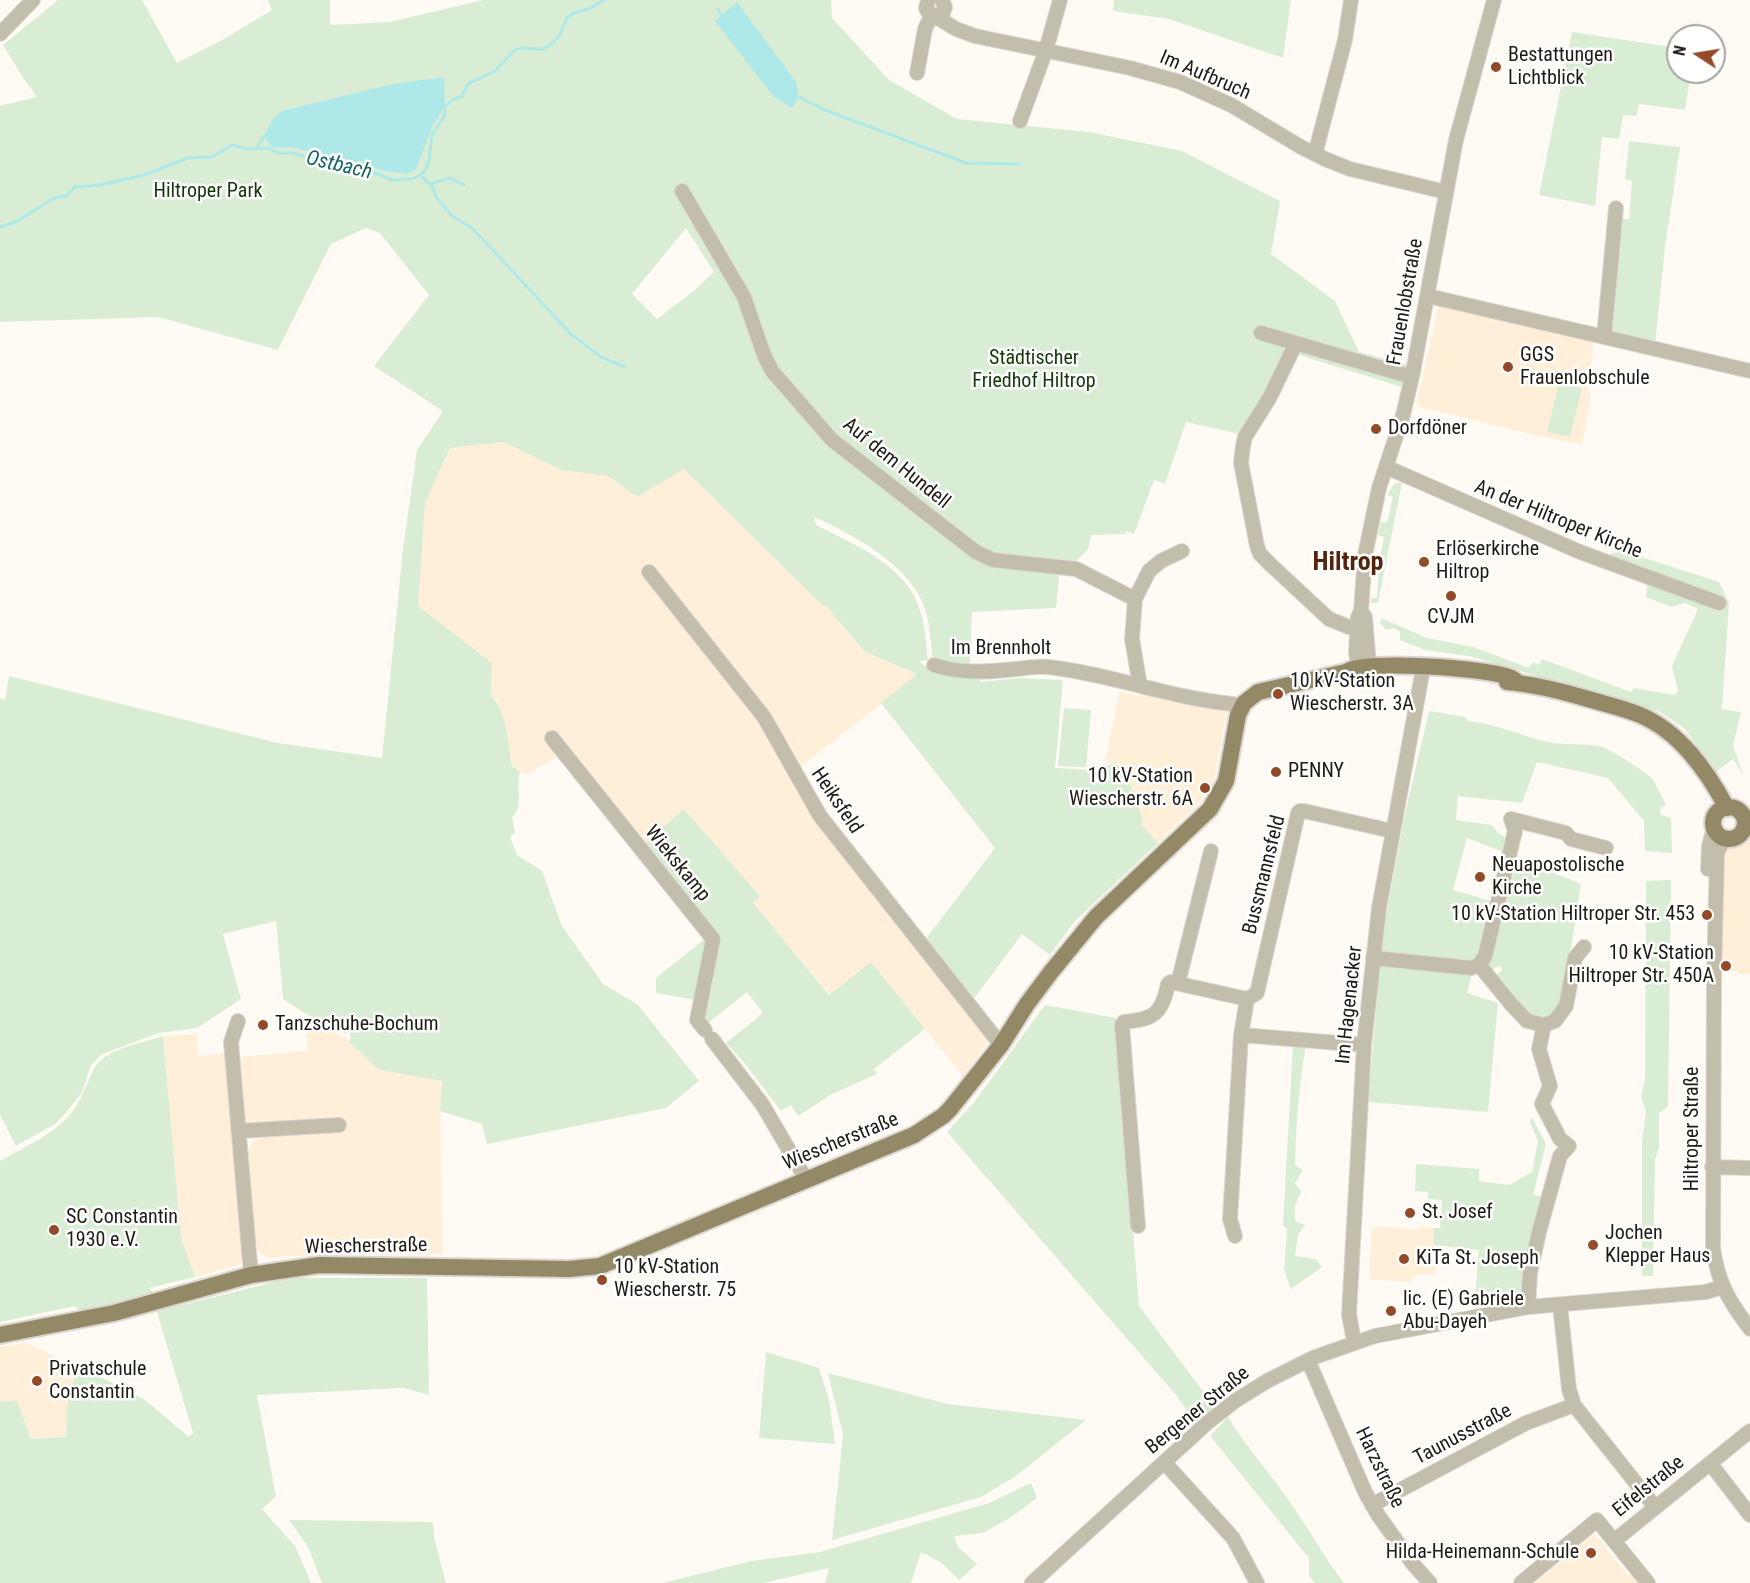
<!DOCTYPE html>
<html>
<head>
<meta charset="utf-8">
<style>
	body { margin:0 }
	#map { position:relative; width:1750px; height:1583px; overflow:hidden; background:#fffbf4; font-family:"Roboto Condensed",sans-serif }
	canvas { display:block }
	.north { position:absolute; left:1666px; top:24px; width:60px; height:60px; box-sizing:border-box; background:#fff; border:2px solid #a5a3a1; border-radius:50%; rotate:282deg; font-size:16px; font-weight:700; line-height:24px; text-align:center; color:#1e1a14 }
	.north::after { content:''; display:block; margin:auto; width:21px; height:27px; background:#924a28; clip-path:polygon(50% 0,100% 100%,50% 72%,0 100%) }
</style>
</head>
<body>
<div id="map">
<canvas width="1750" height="1583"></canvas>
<div class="north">N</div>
</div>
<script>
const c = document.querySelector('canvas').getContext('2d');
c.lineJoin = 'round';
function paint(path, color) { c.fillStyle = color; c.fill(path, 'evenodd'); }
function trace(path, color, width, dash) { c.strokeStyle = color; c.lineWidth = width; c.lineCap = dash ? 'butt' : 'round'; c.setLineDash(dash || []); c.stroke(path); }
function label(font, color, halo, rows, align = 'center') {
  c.font = font + ' "Roboto Condensed",sans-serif'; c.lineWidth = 5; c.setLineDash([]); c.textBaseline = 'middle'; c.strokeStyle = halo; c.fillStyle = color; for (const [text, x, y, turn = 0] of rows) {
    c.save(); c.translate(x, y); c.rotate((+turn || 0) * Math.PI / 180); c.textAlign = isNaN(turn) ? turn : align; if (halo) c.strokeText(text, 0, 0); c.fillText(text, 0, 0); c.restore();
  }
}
const built = new Path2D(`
	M1439,304L1593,341L1588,393L1591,394L1582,445L1514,430L1416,406Z
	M503,442L562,470L608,476L637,497L684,468L822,605L826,606L865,652L918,675L799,768L818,800L927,939L914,945L986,1036L987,1043L963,1076L871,962L830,995L752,903L760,896L684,809L643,845L552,732L543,736L559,756L525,775L511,765L507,732L497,701L491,696L492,663L418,606L425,503L450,448Z
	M1120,691L1139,697L1141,691L1227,710L1213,783L1195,807L1158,843L1140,823L1124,766L1105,762Z
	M1741,837L1750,841V974H1738V971H1718L1719,861L1728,844Z
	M306,1020L345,1038L379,1070L442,1081L440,1111L442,1254L289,1256L268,1258L259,1253L257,1248L248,1151L251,1144L259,1138L257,1125H249L246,1121L240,1057L308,1051Z
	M197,1034L198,1056L226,1053L243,1256L241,1262L235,1266L195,1277L181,1237L163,1036Z
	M1378,1226L1417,1230L1422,1227L1433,1228L1434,1244L1438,1245L1435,1275L1418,1274L1409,1282L1369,1279L1372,1228L1378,1229Z
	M27,1343L79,1368L68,1395L66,1437L31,1439L17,1400L0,1402V1346Z
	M1595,1534L1628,1575L1632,1572L1641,1583H1533Z`);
const green = new Path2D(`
	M58,0H142L177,63L224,39L272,10L268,0H330V25L390,22L483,0H831L832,18L889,80L957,119L1089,132L1182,151L1280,201L1271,254L1335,301L1359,352L1409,365L1405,388L1289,352L1277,376L1240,434L1186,422L1165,484L1154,480L1134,534L1126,531V534L1091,535L1088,549L1077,560L1076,565L1057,563L1059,578L1056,608L972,612L970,663L973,669L934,664C930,646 931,626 925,609C912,566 852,534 814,517L816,525C854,545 906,564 920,610C925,626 926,644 928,660L919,661C939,678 954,676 979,675L981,682L1019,678L1063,680L1055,768L1095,770L1111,764L1124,766L1143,821L1141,824L1158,843L1075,921L1050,955L1022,934L973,1000L925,940L995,848L881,703L917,674L865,652L826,606L822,605L684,469L637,497L608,476L562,470L503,442L450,448L425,503L418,606L492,663L491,696C505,707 510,748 511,765L520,772C515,787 525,806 512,817L515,833L510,837L517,855L542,871L562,926L603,984L637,1004L699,1081L666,1108L487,1144L482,1124L440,1111L442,1081L379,1070L349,1042L351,1036L349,1032L346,1034L327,1027L283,999L276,921L223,934L241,999L197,1028L159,1033L102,1054L91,1065L82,1092L66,1113L55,1124L16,1146L0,1115V698L5,700L9,676L278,743L382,758L403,549L417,450L443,411L374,366L429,295L380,233L366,228L331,244L278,350L158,317L0,322V106L37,97L22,76L3,45ZM686,228L714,272L690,294L657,319L632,294Z
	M1114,0H1291L1283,58L1169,19L1113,11Z
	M1572,32L1678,48V72H1691L1685,110L1639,104L1636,116L1623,115L1619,139L1602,137L1595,206L1539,195Z
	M1629,141L1680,147L1665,247L1655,345L1610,332L1622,219H1629L1632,181L1625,179Z
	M1559,382L1582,388L1570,437L1547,432Z
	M1395,483H1402L1378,603H1371V598H1377L1379,563L1384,537L1378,535L1381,522L1387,523L1393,497L1387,495Z
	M1623,551L1719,582L1729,603L1722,709L1741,712L1733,746L1744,776L1733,759L1716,772L1684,728L1660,712L1469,656L1425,650L1400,640V632L1394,628L1386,630L1380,623L1381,618L1427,638L1473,647L1529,668L1533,662L1539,665L1542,659L1631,692L1634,688L1675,695L1678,690L1672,666L1698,609L1685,603L1671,607L1646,597L1647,584L1607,565L1610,554Z
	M1064,708L1091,710L1086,767L1058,766Z
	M1429,711L1466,717L1467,721C1492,723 1518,734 1543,741C1564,746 1579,743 1599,746C1609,748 1647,772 1653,780C1658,788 1662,797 1666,805L1660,808L1661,815L1671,818L1672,853L1645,851L1644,821L1608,778L1537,762L1522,803L1458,796L1456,820L1492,825L1498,833L1505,837L1503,852L1467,838L1453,890L1491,901L1467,993L1498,1003L1488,1112L1368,1102L1382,938L1404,818Z
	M684,809L760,896L753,903L829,995L871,962L925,1029L874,1069L877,1074L832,1094L798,1116L791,1105L781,1111L743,1061L726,1043L763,1013L747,992L707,1024L705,1015L706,1002L656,993V978L712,933L643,845Z
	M1521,862H1527L1581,884L1563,999C1543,1047 1512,995 1495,975L1502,971L1500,965L1492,970L1489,965L1516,865Z
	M1671,880L1668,1107L1659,1113V1147L1655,1160L1653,1276H1642V1143L1646,1111L1641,1097L1645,1079L1646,881Z
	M1045,1005L1116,1018L1139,1306L1214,1406L1207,1414L1198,1413L1192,1417L1176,1395L947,1132L976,1100Z
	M163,1036L181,1237L195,1277L149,1288L155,1294L83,1313L75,1306L0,1322V1161C26,1146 58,1133 75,1108C84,1095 90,1072 99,1062C112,1048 145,1042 163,1036Z
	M1293,1045H1306C1299,1085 1296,1124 1295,1165L1303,1170L1295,1183L1301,1192L1295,1206V1221L1305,1225L1298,1235L1295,1256L1316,1259L1322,1267L1291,1289L1284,1270L1287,1229L1283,1225Z
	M1532,1117L1546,1144L1533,1195L1543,1197L1523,1299L1474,1308L1479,1250L1434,1245L1433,1228H1440L1442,1200L1428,1199V1192L1415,1191L1416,1164L1479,1169V1181L1509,1185L1532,1172L1538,1141L1530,1122Z
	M290,1278H427L429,1395L403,1388L257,1395L276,1496L262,1509L295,1546L311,1583H0V1402L17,1400L31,1439L66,1437L68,1395L79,1368L85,1369L145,1400L189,1437L193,1433L156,1309L169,1306H178Z
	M766,1352L819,1368L829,1400L835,1444L759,1438Z
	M828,1373L948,1404L1086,1420L1016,1476L981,1497L832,1540L843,1435Z
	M1228,1417C1249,1451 1276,1480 1298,1514C1314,1537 1327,1561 1344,1583H1315L1309,1575V1558L1210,1436Z
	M1031,1483L1037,1498L1013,1516L983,1533L954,1536L958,1547L977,1564L959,1580L942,1563L921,1552L911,1583H825L829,1568L763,1583H663L751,1561L820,1552L989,1503Z
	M289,1520L433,1522L434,1537L446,1583H322L308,1547Z`);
const water = new Path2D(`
	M737,2L796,82L799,97L792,108L774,97L715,21Z
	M444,77L445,106L432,127L416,169L408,174L385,171L346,159L295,148L272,147L264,136L273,119L282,111L393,84Z`);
const stream = new Path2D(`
	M718,9L721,15
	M799,97L825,110L966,163L1020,164
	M256,149L264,136
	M421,175L433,188L436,197L451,215L473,229L571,334L601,357L625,367
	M430,184L450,178L464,185
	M0,227L16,222L54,198L66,196L75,187L100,185L144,175L188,158L212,157L232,145L247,149L269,148L278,153H293L321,161L356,166L393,180L412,179L421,175L426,169L429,160L432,135L444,117L445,107L452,100L462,96L468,84L495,71L514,51L520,48L542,49L549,46L559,36L567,18L573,13L588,9L605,0`);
const minor = new Path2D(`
	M928,0L926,8L928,12L956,29L975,36L1130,68L1180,82L1231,105L1301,147L1325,159L1350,169L1446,192
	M941,19L945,7L942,0
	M0,34L33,0
	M917,73L925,29L932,14
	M1020,121L1046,50L1060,0
	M1315,154L1345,40L1351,0
	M682,191L744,297L764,355L772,371L832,440L976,552L993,560L1076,569L1135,599
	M1428,296L1750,371
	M1261,333L1412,377
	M1604,337L1616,208
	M1296,343L1270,397L1245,437L1243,446L1241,463L1257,546L1260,554L1271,565L1329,619L1349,627L1364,626
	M1386,467L1580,552L1719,603
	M649,572L764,717L820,816L1001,1045
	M1361,611L1365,617L1369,666L1364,674L1358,667L1356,651L1358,617L1361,611L1365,555L1379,488L1403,415L1412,377L1456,140L1494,0
	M934,665C960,674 989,672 1016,669C1026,668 1038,666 1048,667C1111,674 1170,698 1233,704L1240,708
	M1140,686L1132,639L1135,599L1149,571L1161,561L1182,551
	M552,738L713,939L697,1020L705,1030
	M1511,819L1566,833L1571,839L1606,848
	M1725,839L1719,848L1717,855L1714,980L1713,1248C1718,1283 1729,1301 1750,1329
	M1708,869L1709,846L1714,828
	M1373,958L1471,968L1479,965L1485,956L1515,831L1511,819
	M1479,965L1511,1004L1527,1021L1544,1025L1555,1021L1566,1006L1575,958L1584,947
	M1178,983L1211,851
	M238,1021L231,1042L251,1275
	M1241,1035L1364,1045
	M712,1039L762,1104L806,1179
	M239,1131L339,1125
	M1712,1167L1750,1168
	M1138,1226L1122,1025L1124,1022C1154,1019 1162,1014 1168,984L1171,982L1247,999
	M1235,1236L1230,1219L1241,1035L1247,999L1257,993L1298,813L1300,811H1304L1392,831
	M1560,1305L1569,1389L1574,1405L1655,1507
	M1528,1307L1530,1273L1539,1232L1560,1156L1569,1146L1560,1139L1542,1104L1550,1086L1539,1049L1544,1025
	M1354,1342L1349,1314L1364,1045L1379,908L1422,674
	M1308,1360L1365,1492L1378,1515L1413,1564L1430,1583
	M1164,1462L1233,1538L1257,1583
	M1710,1463L1750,1515
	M1372,1505L1526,1423L1574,1405
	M1614,1541L1750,1431
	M1032,1583L1207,1423L1235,1401L1267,1381L1315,1357L1375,1336L1528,1307L1706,1292L1722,1287
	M1521,1583L1597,1520L1648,1583`);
const major = new Path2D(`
	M1507,682C1534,684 1561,691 1588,699C1605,704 1624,708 1640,715C1680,732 1707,771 1727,808
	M1713 823a16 16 0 1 1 32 0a16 16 0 1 1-32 0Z
	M0,1335L114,1313L251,1275L319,1265L569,1269L600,1266L914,1135L943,1116L950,1109L1001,1045L1027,1004L1051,972L1096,917L1210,809L1226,781L1238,715L1244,703L1258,692L1346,672C1363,659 1486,668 1509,677C1511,677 1516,681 1517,682`);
const markers = [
	[1496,67,6,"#924a28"],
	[1508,367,6,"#924a28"],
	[1376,429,6,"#924a28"],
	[1424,562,6,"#924a28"],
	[1451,596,6,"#924a28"],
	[1278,694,6,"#924a28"],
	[1276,772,6,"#924a28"],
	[1205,788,6,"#924a28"],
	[1480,877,6,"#924a28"],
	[1707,915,6,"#924a28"],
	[1726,966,6,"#924a28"],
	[263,1025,6,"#924a28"],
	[1410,1213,6,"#924a28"],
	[54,1230,6,"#924a28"],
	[1593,1245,6,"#924a28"],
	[1404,1259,6,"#924a28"],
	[602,1280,6,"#924a28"],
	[1391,1311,6,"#924a28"],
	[37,1381,6,"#924a28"],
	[1591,1553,6,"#924a28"]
];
const poiNames = [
	["Bestattungen",1508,56],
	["Lichtblick",1508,79],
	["GGS",1520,356],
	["Frauenlobschule",1520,379],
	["Dorfdöner",1388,429],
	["Erlöserkirche",1436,550],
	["Hiltrop",1436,573],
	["CVJM",1451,618,"center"],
	["10 kV-Station",1290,682],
	["Wiescherstr. 3A",1290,705],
	["PENNY",1288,772],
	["10 kV-Station",1193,777,"right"],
	["Wiescherstr. 6A",1193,800,"right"],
	["Neuapostolische",1492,866],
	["Kirche",1492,889],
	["10 kV-Station Hiltroper Str. 453",1695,915,"right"],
	["10 kV-Station",1714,954,"right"],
	["Hiltroper Str. 450A",1714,977,"right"],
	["Tanzschuhe-Bochum",275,1025],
	["St. Josef",1422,1213],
	["SC Constantin",66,1218],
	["1930 e.V.",66,1241],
	["Jochen",1605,1234],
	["Klepper Haus",1605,1257],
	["KiTa St. Joseph",1416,1259],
	["10 kV-Station",614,1268],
	["Wiescherstr. 75",614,1291],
	["lic. (E) Gabriele",1403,1300],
	["Abu-Dayeh",1403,1323],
	["Privatschule",49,1370],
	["Constantin",49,1393],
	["Hilda-Heinemann-Schule",1579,1553,"right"]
];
const streetNames = [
	["Im Aufbruch",1205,76,23],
	["Frauenlobstraße",1406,302,-80],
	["Auf dem Hundell",896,464,39],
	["An der Hiltroper Kirche",1558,520,22],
	["Im Brennholt",1001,649],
	["Heiksfeld",836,801,56],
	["Wiekskamp",677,864,51],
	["Bussmannsfeld",1265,875,-76],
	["Im Hagenacker",1350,1005,-84],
	["Hiltroper Straße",1693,1129,-90],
	["Wiescherstraße",841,1142,-22],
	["Wiescherstraße",366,1247,-1],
	["Bergener Straße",1198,1411,-39],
	["Taunusstraße",1463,1435,-28],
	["Harzstraße",1379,1468,64],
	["Eifelstraße",1649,1487,-39]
];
const parkNames = [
	["Hiltroper Park",208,192],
	["Städtischer",1034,359],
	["Friedhof Hiltrop",1034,382]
];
const waterNames = [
	["Ostbach",339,166,13]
];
const districtNames = [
	["Hiltrop",1348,563]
];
paint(built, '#ffefd9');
paint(green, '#d9edd5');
paint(water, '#afe8e8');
trace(stream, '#afe8e8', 3);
trace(minor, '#dbd7d0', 16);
trace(major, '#dbd7d0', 20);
trace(minor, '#c3bdab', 14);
trace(major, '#948967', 16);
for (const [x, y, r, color] of markers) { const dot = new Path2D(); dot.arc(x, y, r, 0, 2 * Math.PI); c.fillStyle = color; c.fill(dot); trace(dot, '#fff', 2); }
label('20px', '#1e1a14', '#fff', poiNames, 'left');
label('20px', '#1e1a14', '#fff', streetNames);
label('20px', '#113807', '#fff', parkNames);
label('italic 21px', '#176464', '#fff', waterNames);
label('bold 26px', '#54240c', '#fff', districtNames);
</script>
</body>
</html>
